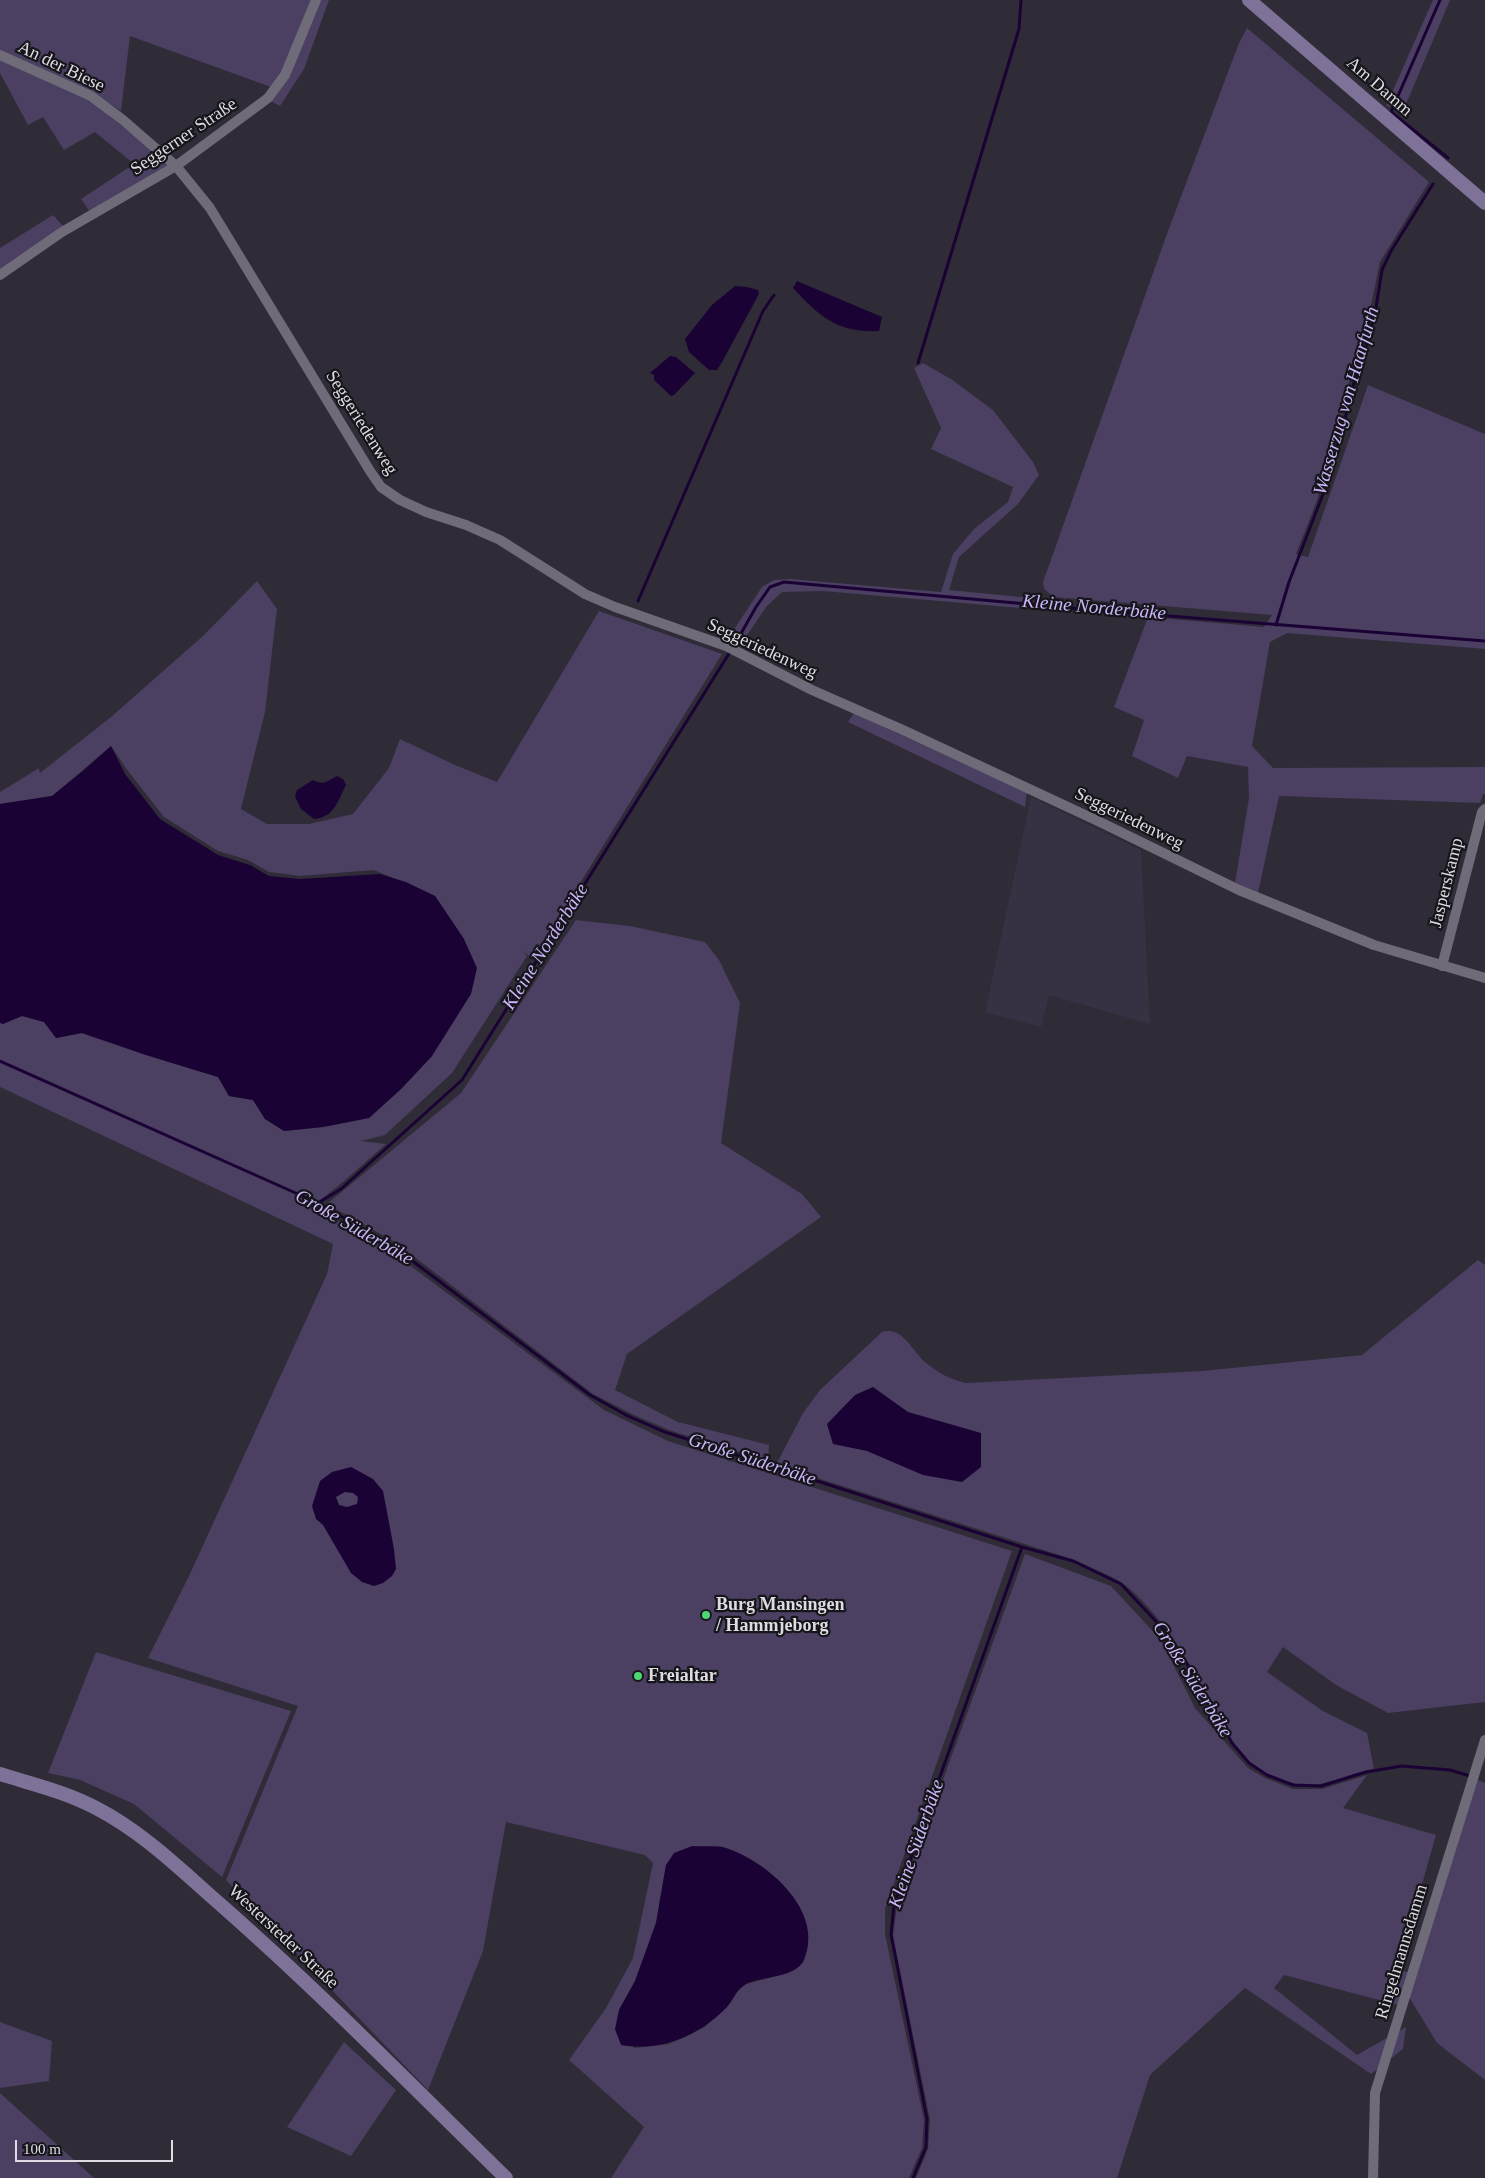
<!DOCTYPE html>
<html>
<head>
<meta charset="utf-8">
<style>
	body { margin:0 }
	#map { position:relative; width:1485px; height:2178px; overflow:hidden; background:#2f2b37; font-family:Georgia,serif }
	canvas { display:block }
	.scale { position:absolute; left:15px; top:2140px; width:158px; height:22px; box-sizing:border-box; border:2px solid #dedbe3; border-top:0; padding-left:6px; font-size:15px; line-height:18px; white-space:nowrap; color:#dedbe3; -webkit-text-stroke:4px #16151a; paint-order:stroke }
</style>
</head>
<body>
<div id="map">
<canvas width="1485" height="2178"></canvas>
<div class="scale">100 m</div>
</div>
<script>
const c = document.querySelector('canvas').getContext('2d');
c.lineJoin = 'round';
function paint(path, color) { c.fillStyle = color; c.fill(path, 'evenodd'); }
function trace(path, color, width, dash) { c.strokeStyle = color; c.lineWidth = width; c.lineCap = dash ? 'butt' : 'round'; c.setLineDash(dash || []); c.stroke(path); }
function label(font, color, halo, rows, align = 'center') {
  c.font = font + ' Georgia,serif'; c.lineWidth = 4.5; c.setLineDash([]); c.textBaseline = 'middle'; c.strokeStyle = halo; c.fillStyle = color; for (const [text, x, y, turn = 0] of rows) {
    c.save(); c.translate(x, y); c.rotate((+turn || 0) * Math.PI / 180); c.textAlign = isNaN(turn) ? turn : align; if (halo) c.strokeText(text, 0, 0); c.fillText(text, 0, 0); c.restore();
  }
}
const built = new Path2D(`
	M1031,797L1141,850L1150,1024L1049,995L1041,1027L985,1012Z`);
const green = new Path2D(`
	M0,0H329L304,69L280,106L262,97L271,87L130,36L121,111L89,91L91,101L170,165L90,212L81,199L134,164L95,132L64,150L43,117L28,125L0,73Z
	M1433,0H1450L1404,109L1386,106Z
	M1247,28L1429,182L1380,262L1361,354L1350,377L1340,426L1316,503L1296,554L1308,557L1368,385L1485,434V649L1287,633L1270,642L1252,746L1273,768L1485,767V794H1483L1480,803L1279,796L1258,893L1235,883L1249,798L1248,767L1187,756L1178,778L1132,756L1144,720L1114,707L1148,617L1264,627L1272,615L1054,597L1044,589L1043,582L1168,231L1239,43Z
	M53,215L63,226L0,271V248Z
	M923,363L951,379L993,410L1033,462L1039,475L1018,504L959,557L949,590L1031,598L1032,609L823,591L782,592L767,606L739,647L727,640L762,587L774,580L790,579L941,592L953,554L974,529L1008,502L1013,487L931,449L941,428L914,368Z
	M257,581L277,609L265,712L241,809L267,824H309L353,814L389,768L400,739L455,765L497,782L599,611L722,654L533,959L522,951L527,956L452,1073L385,1135L361,1141L386,1144L343,1182L313,1206L392,1252L604,1410L668,1441L1012,1551L885,1909V1934L924,2120L922,2148L909,2178H611L644,2127L569,2060L606,2008L633,1958L653,1863L645,1855L506,1822L483,1951L428,2090L226,1880L298,1706L148,1658L189,1576L327,1274L333,1244L0,1087V1023H3L22,1016L44,1022L56,1038L82,1033L146,1055L218,1077L229,1096L253,1100L265,1119L284,1131L323,1127L369,1118L401,1089L432,1056L464,939L435,896L374,870L300,876L269,872L248,860L218,851L164,817L128,771L111,746L52,796L0,804V792L39,768L40,773L111,717L204,635ZM666,1865L788,1973L746,1984L736,1992L705,2027L669,2044L634,2048L619,2010L635,1981L656,1923Z
	M854,713L1027,793L1025,807L848,722Z
	M576,920L630,926L705,942L719,960L740,1003L721,1143L802,1194L821,1217L627,1354L615,1390L678,1422L769,1445L768,1461L669,1430L634,1415L593,1394L395,1242L327,1204L461,1093Z
	M1478,1260L1485,1265V1702L1388,1713L1336,1685L1283,1647L1267,1672L1323,1711L1367,1733L1374,1769C1346,1773 1322,1791 1293,1783C1279,1780 1259,1772 1249,1761C1215,1726 1198,1670 1167,1630C1155,1615 1136,1591 1119,1581C1105,1573 1089,1567 1075,1560L776,1465L803,1413L820,1390L882,1332C902,1326 911,1349 924,1361C936,1372 950,1379 965,1383L1202,1371L1362,1355Z
	M1025,1554L1111,1586L1161,1640L1195,1708L1248,1768L1265,1778L1293,1789H1322L1367,1775L1343,1808L1436,1835L1398,1969L1409,1973L1398,2005L1284,1975L1274,1988L1357,2055L1406,2027L1403,2049L1371,2074L1245,1988L1150,2075L1117,2178H916L928,2149L930,2120L893,1936L897,1906Z
	M96,1652L291,1711L222,1877L134,1804L80,1780L48,1773Z
	M1473,1778L1485,1783V2080L1437,2043L1409,1997Z
	M0,2022L52,2041L49,2081L0,2088Z
	M344,2042L396,2090L351,2156L287,2127Z
	M0,2093L94,2178H0Z`);
const water = new Path2D(`
	M797,281L882,317L879,331C838,333 820,317 793,288Z
	M735,286L747,287L758,290L759,294L722,362L717,370H709L689,352L685,339L712,305Z
	M670,356L676,357L695,373L674,395L671,396L654,380V375L650,373Z
	M111,746L125,774L160,819L218,855L250,865L269,876L300,879L380,874L406,882L435,896L464,939L477,968L471,994L432,1056L401,1089L369,1118L323,1127L284,1131L265,1119L253,1100L229,1096L218,1077L146,1055L82,1033L56,1038L44,1022L22,1016L3,1024L0,1023V804L52,796L83,771Z
	M337,776L343,779L346,785C337,802 335,817 314,819L301,809L295,797L297,790L313,780C324,786 327,781 337,776Z
	M873,1387L908,1412L981,1433V1467L962,1482L923,1475L867,1451L833,1444L827,1424L855,1395Z
	M351,1467L373,1479L383,1491L394,1549L396,1569L392,1576L383,1583L374,1586L362,1582L351,1573L323,1525L316,1519L312,1506L320,1481L332,1472ZM345,1492L353,1493L358,1497L357,1504L347,1507L339,1505L336,1497Z
	M692,1846C703,1847 717,1845 726,1848C768,1862 825,1911 804,1960C796,1978 761,1976 746,1984C736,1990 734,1999 727,2007C699,2036 661,2052 621,2045L615,2029L619,2010L635,1981L656,1923L666,1865L674,1853Z`);
const stream = new Path2D(`
	M1440,0L1391,112L1448,158
	M918,363L1019,29L1021,0
	M638,601L763,311L774,295
	M1276,625L1289,582L1323,494L1344,423L1353,386L1363,357L1375,314L1382,270L1391,251L1433,184
	M735,644L756,607L770,587L784,582L1093,610L1485,641
	M0,1061L318,1203L394,1247L590,1395L626,1415L665,1432L1022,1547L1073,1561L1121,1584L1165,1631L1190,1668L1232,1743L1249,1763L1267,1775L1293,1785L1321,1786L1366,1772L1402,1766L1450,1770L1470,1776
	M318,1203L341,1189L462,1080L730,652
	M913,2178L926,2147L927,2119L891,1934L894,1905L1022,1547`);
const minor = new Path2D(`
	M0,55L91,96L123,120L176,166L210,208L370,471L381,487L400,500L426,512L466,525L500,540L585,594L615,607L726,646L812,690L903,730L1100,822L1239,890L1374,945L1485,978
	M0,275L62,232L176,166L268,98L285,75L316,0
	M1442,966L1482,812L1485,809
	M1373,2178L1375,2093L1485,1740`);
const secondary = new Path2D(`
	M1249,0L1485,203
	M0,1774C32,1784 66,1792 96,1808C143,1832 182,1871 221,1905C320,1992 412,2086 506,2178`);
const markers = [
	[706,1615,5,"#4ed675"],
	[638,1676,5,"#4ed675"]
];
const streetNames = [
	["An der Biese",61,67,26],
	["Am Damm",1379,87,41],
	["Seggerner Straße",184,137,-34],
	["Seggeriedenweg",361,423,58],
	["Seggeriedenweg",762,649,25],
	["Seggeriedenweg",1129,819,26],
	["Jasperskamp",1447,883,-76],
	["Westersteder Straße",283,1937,43],
	["Ringelmannsdamm",1402,1952,-73]
];
const poiNames = [
	["Burg Mansingen",716,1605],
	["/ Hammjeborg",716,1626],
	["Freialtar",648,1676]
];
const waterNames = [
	["Wasserzug von Haarfurth",1347,401,-74],
	["Kleine Norderbäke",1094,608,5],
	["Kleine Norderbäke",546,947,-58],
	["Große Süderbäke",354,1228,30],
	["Große Süderbäke",752,1460,18],
	["Große Süderbäke",1192,1680,58],
	["Kleine Süderbäke",917,1844,-71]
];
paint(built, '#373144');
paint(green, '#4b3f62');
paint(water, '#1b0235');
trace(stream, '#1b0235', 3);
trace(minor, '#6f6b79', 10);
trace(secondary, '#7f7298', 14);
for (const [x, y, r, color] of markers) { const dot = new Path2D(); dot.arc(x, y, r, 0, 2 * Math.PI); c.fillStyle = color; c.fill(dot); trace(dot, '#16151a', 2); }
label('18px', '#dedbe3', '#16151a', streetNames);
label('bold 18px', '#dedbe3', '#16151a', poiNames, 'left');
label('italic 19px', '#ccb5fa', '#16151a', waterNames);
</script>
</body>
</html>
